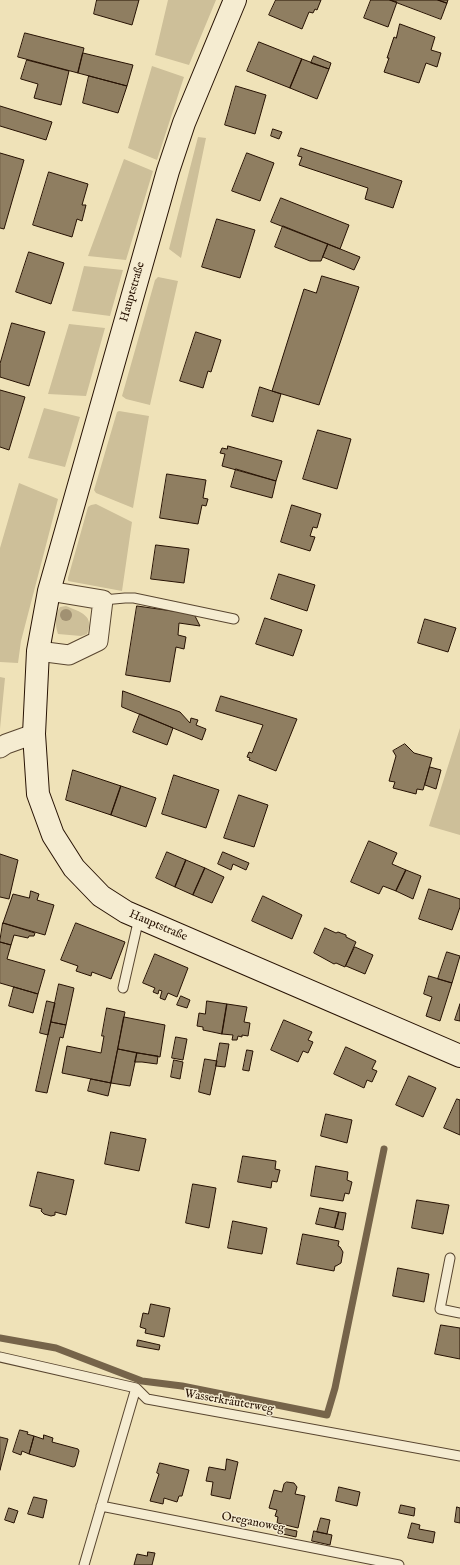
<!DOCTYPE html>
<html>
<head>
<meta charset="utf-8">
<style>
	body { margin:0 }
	canvas { display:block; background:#efe2b8 }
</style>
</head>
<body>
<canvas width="460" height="1565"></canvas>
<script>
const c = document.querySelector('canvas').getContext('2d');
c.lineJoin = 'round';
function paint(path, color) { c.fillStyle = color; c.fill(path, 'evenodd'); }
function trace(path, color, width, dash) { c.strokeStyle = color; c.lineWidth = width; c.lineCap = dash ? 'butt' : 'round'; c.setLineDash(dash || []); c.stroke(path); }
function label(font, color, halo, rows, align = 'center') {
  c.font = font + ' "IM FELL English",serif'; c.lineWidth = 3; c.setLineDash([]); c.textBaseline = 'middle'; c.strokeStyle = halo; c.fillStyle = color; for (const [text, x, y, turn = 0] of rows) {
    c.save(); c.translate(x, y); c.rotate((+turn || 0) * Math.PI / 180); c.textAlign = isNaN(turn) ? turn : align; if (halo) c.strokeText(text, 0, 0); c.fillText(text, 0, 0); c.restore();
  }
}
const green = new Path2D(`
	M168,0H216L189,65L155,55Z
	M152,66L184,77L157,160L128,148Z
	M198,137L206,138L181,258L169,249Z
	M124,159L153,171L126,260L88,256Z
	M84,266L123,270L110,316L72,311Z
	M158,277L178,281L150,405L126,399L122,396L155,280Z
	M69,324L105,328L86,396L48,394Z
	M44,408L80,417L65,467L28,458Z
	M119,411L149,416L133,508L96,493L94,490L117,412Z
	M19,483L58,499L21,641L18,663L0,662V548Z
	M96,504L132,522L122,591L68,581V578L88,507L91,505Z
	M66,606C80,612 95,615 87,634L81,636L58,634C55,626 55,614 60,607Z
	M0,677L5,678L0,729Z
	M460,728V835L429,826Z`);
const stream = new Path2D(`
	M0,1338L56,1348L142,1381L182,1386L327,1415L335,1388L384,1149`);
const building = new Path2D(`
	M97,0H139L132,25L94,14Z
	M276,0H321L317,10L315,9L313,13L309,12L302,29L269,15Z
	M371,0H390L397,2L388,27L364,18Z
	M390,0H438L447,3L441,19Z
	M438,0H448L447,3Z
	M400,24L435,37L431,50L441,53L437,67L426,63L419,83L384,72L389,58H387L394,37L396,38Z
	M25,33L84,48L78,73L18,57Z
	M259,42L302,59L290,88L247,71Z
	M83,53L133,65L127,86L78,73Z
	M314,56L331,63L329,69L311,63Z
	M302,59L329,69L317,99L290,88Z
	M27,60L69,71L61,105L34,98L38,84L21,79Z
	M89,76L127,86L118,113L83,103Z
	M236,86L266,95L255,134L225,125Z
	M0,106L52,122L46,140L0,126Z
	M273,129L282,132L279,139L271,136Z
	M301,148L402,181L393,208L365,199L368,188L299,165L302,157L298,156Z
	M0,153L24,160L4,229L0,228Z
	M247,153L274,163L260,201L232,191Z
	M49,172L88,184L82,205H86L82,221L77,219L72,237L33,225Z
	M281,198L349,225L340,249L271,222Z
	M217,219L255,230L240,278L202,267Z
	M283,226L328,244L321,261H310L275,247Z
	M328,244L360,257L354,270L323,257Z
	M29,252L64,263L51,304L16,292Z
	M322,276L359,287L319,405L272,391L304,289L316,293Z
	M12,323L45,332L29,386L0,377V364Z
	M196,332L221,340L211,372L208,371L203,388L180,381Z
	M260,387L281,394L273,422L252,416Z
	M0,390L25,397L9,450L0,447Z
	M318,430L351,439L337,489L303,479Z
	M228,446L282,461L276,481L222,466L225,454L220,453L222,448L227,449Z
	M236,469L276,481L272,498L231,487Z
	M167,474L206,480L203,498L208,499L206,506L202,505L198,524L160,518Z
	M292,505L321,514L317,528L313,527L310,536L315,537L310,551L281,542Z
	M156,545L189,549L184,583L151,579Z
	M279,574L315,585L307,611L271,599Z
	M137,606L194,614L200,626L179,623L178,635L186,637L184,649L176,647L170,682L126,675Z
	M265,618L302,630L293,656L256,644Z
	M425,619L456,628L448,652L418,643Z
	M123,691L180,712L190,723L191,718L198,720L196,725L206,729L202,740L122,707Z
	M221,696L297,719L276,771L249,760L250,758L247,757L249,752L252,753L263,725L216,711Z
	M140,714L173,728L167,745L133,732Z
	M405,744L414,753L432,758L423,790L417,789L416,794L393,788L395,782L389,781L396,756L393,751Z
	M430,767L441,770L436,789L425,785Z
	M73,770L121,786L111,815L66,800Z
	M174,775L219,790L206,828L162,814Z
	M121,786L156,798L146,827L111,815Z
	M239,795L268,805L254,847L224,838Z
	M369,841L397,853L392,864L406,870L396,891L383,886L379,894L351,882Z
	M167,852L186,860L175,887L156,878Z
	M223,852L249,863L246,870L233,864L231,870L218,864Z
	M0,854L18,860L9,899L0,897Z
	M186,860L205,868L193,895L175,887Z
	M205,868L224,877L212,903L193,895Z
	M406,870L421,876L413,899L396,891Z
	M429,889L460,899V907L452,930L419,919Z
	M31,891L39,894L37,900L54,905L45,935L3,923L13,894L29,898Z
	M263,896L302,915L292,939L252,921Z
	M3,923L35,933L34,936H29L28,938L14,935L11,945L0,942Z
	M76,923L125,942L111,979L92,972L91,976L76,971L78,966L61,960Z
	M325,928L336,933L338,932L346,935V937L356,942L345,967L336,963L334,964L314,953Z
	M0,942L11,945L7,959L45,970L38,994L0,983Z
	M355,947L373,955L365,974L346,966Z
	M447,952L460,956L452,983L438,979Z
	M155,954L188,968L177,997L168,993L165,1000L160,998L162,991L159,990L158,994L153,992L155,988L143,983Z
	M429,976L452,983L440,1021L426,1016L432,997L424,994Z
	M59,984L74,988L66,1025L51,1022Z
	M14,987L38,994L33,1013L9,1006Z
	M181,996L190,1000L187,1008L177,1005Z
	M47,1001L55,1003L48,1035L40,1033Z
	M207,1001L227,1004L222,1034L203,1030V1027L197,1026L199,1013L205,1014Z
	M227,1004L247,1007L244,1022L250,1023L248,1036L242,1035V1037L238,1036L237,1040H232L233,1035L222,1034Z
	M460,1004V1021L455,1020Z
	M107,1008L125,1012L111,1083L62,1073L67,1046L101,1053L104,1036H102Z
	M124,1017L165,1025L160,1057L118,1049Z
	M284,1020L312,1032L308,1040L313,1042L308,1053L303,1051L298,1062L271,1050Z
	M51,1022L66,1025L63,1038L60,1037L47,1093L36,1091Z
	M176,1037L187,1039L183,1060L172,1058Z
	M220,1043L229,1044L225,1067L216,1066Z
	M346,1047L376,1061L372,1069L377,1071L372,1082L367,1080L364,1088L334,1074Z
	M118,1049L137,1053L130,1086L111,1083Z
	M247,1050L253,1051L249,1071L243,1070Z
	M137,1053L158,1056L157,1064L142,1062H135Z
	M205,1059L217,1061L210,1095L199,1092Z
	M174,1060L183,1062L180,1079L171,1077Z
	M409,1076L436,1088L423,1117L396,1105Z
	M91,1079L111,1083L108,1096L88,1091Z
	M457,1099L460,1100V1135L444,1128Z
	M326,1114L352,1120L347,1143L321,1136Z
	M111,1132L146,1139L139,1171L105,1164Z
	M243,1156L276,1161L275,1169L280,1170L277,1182L272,1181L271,1188L238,1182Z
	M316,1166L348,1172L347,1180L352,1182L349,1194L345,1193L343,1201L311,1196Z
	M38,1172L74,1180L66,1215L55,1212V1215L51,1216L44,1214L41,1211L42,1209L30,1206Z
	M193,1184L216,1188L209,1228L186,1223Z
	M417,1200L449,1205L443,1234L412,1228Z
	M320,1208L339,1212L335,1228L316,1224Z
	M339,1212L346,1213L343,1230L335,1228Z
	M233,1221L267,1228L262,1254L228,1248Z
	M303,1234L339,1241L338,1246L340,1247L343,1252L341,1263L336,1266H335L334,1271L297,1264Z
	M398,1268L429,1274L424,1302L393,1296Z
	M151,1304L170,1308L164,1337L145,1333L146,1329L140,1327L143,1313L148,1314Z
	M441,1325L460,1328V1359L435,1354Z
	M138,1340L160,1345L159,1350L137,1346Z
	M20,1430L28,1432L27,1434L34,1436L29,1454L22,1451L21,1455L13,1452Z
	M44,1435L53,1438L52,1442L78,1449L79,1451L75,1466L73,1467L29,1454L34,1436L43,1439Z
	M0,1437L8,1439L0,1470Z
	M227,1459L238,1462L230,1499L211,1495L213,1482L206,1481L209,1467L225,1470Z
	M160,1463L189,1470L182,1496H179L177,1502L164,1498L163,1504L150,1501L159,1474L157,1473Z
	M287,1482L294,1483L297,1487L295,1494L305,1496L298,1528L277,1523L278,1517L275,1516L277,1510L269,1508L274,1490L282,1492L284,1484Z
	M339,1487L360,1492L357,1506L336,1501Z
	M34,1497L47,1500L43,1518L28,1514Z
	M401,1505L415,1508L414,1516L399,1513Z
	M457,1507L460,1508V1523L455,1522Z
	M9,1508L18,1511L14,1523L5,1520Z
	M321,1518L330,1520L327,1534L317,1532Z
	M412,1523L420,1525L419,1529L435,1532L433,1543L408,1538Z
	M283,1528L297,1531L296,1537L283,1534Z
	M314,1531L332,1535L330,1545L312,1541Z
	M148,1552L155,1553L152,1565H134L137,1554L147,1556Z`);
const lane = new Path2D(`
	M103,600L125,598H134L234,619
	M123,988L139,918
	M450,1258L440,1309L460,1313
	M0,1357L136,1388L147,1399L460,1456
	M101,1506L399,1565
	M84,1565L136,1388`);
const street = new Path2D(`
	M38,651L69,655L98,641L103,600L49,591
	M0,748L6,744L34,734`);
const secondary = new Path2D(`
	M235,0L184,123L168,171L49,591L38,651L34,734L38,794L53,835L74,868L101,896L126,912L460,1056`);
const trees = [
	[66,615]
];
const streetNames = [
	["Hauptstraße",133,292,-74],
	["Hauptstraße",158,926,23],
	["Wasserkräuterweg",229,1402,10],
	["Oreganoweg",253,1523,11]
];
paint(green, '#cdbf99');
trace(stream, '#76644a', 7);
paint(building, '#8f7e61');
trace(building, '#271203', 1);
trace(lane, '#594630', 11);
trace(street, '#594630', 21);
trace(secondary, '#271203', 24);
trace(lane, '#f5ecd1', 9);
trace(street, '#f5ecd1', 19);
trace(secondary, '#f5ecd1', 22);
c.fillStyle = '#a19172';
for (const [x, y] of trees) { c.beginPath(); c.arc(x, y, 6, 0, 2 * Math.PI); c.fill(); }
label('12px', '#271203', '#f5ecd1', streetNames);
</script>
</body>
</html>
